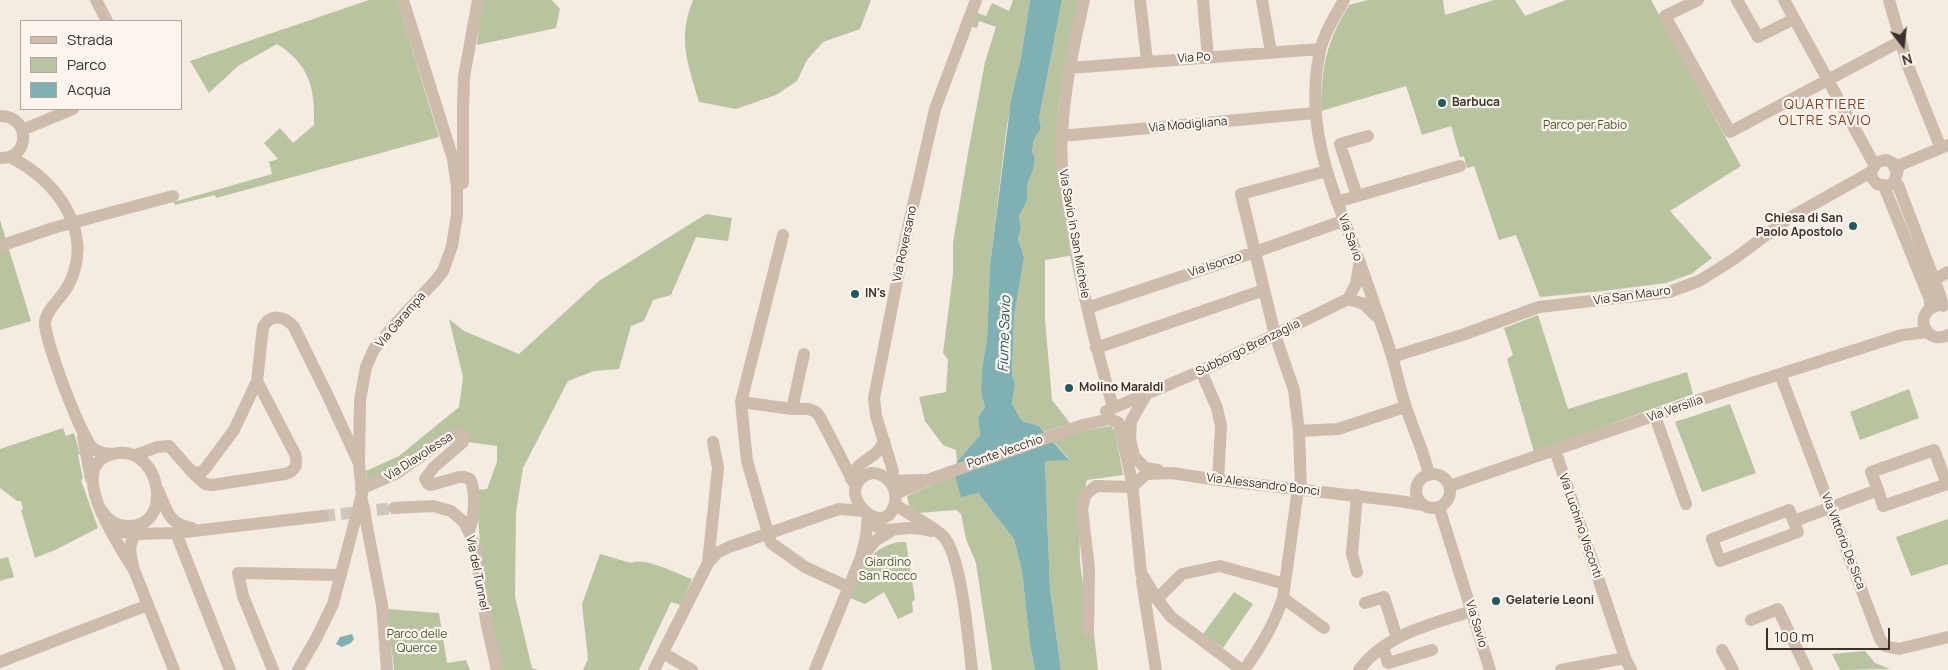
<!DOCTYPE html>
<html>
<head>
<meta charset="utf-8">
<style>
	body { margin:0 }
	#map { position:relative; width:1948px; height:670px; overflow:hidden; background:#f4ebe1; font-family:Manrope,sans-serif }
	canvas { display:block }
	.legend { position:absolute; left:20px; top:20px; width:162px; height:90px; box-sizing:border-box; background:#fbf5ee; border:1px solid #aea6a0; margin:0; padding:6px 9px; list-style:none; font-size:15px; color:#3b302b }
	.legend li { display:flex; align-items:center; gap:10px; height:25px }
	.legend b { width:25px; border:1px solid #aea6a0 }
	.north { position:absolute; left:1878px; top:20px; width:50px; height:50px; -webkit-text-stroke:4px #fbf5ee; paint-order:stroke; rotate:164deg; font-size:14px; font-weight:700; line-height:20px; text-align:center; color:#3b302b }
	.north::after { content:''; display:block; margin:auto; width:18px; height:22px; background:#3b302b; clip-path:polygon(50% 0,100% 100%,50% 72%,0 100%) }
	.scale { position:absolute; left:1766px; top:628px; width:124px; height:22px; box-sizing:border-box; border:2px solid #3b302b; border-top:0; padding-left:6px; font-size:15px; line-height:18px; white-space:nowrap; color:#3b302b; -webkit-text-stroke:4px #fbf5ee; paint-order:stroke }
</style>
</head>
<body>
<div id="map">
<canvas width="1948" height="670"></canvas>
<ul class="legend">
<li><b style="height:6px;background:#cdbbac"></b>Strada</li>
<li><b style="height:14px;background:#b8c4a0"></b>Parco</li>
<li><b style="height:14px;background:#7fb0b2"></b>Acqua</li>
</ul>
<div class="north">N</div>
<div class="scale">100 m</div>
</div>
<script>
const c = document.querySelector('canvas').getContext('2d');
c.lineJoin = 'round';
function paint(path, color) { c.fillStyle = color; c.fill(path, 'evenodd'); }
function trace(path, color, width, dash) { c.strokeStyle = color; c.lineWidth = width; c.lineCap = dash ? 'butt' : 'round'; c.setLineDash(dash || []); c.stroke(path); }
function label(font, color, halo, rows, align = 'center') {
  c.font = font + ' Manrope,sans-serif'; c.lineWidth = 4.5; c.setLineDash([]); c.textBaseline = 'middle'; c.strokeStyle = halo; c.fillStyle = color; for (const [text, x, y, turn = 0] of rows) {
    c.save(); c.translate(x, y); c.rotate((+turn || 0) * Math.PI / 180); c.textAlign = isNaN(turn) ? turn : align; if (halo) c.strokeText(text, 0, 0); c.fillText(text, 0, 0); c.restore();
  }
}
const green = new Path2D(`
	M369,0H397L439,137L216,198L215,195L175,205L174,202L272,174L269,162L278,159L264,143L280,128L293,143L314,125C315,88 310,65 277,44L238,66L209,93L190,61Z
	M482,0H552L560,9L556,28L477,45Z
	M693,0H871L860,29L823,42L807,60L797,81L776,95L736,109L699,102C688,64 677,39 693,0Z
	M1013,0H1030L1021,58L1007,125L990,265L987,339L982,369L981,392L985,407L978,417L980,435L957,462L956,450L943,445L925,421L919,397L946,392L948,360L943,353L953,274V243L968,153L985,62L996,27L979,21L977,28L972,27L977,13L986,16L992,3L1009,11Z
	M1062,0H1081L1058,106L1074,255L1045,260V319L1052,400L1070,423L1045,432L1039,426L1022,421L1012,404L1015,384L1012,375L1014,317L1024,257L1018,239L1021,228L1019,216L1027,201V185L1033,170L1035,158L1032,151L1034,140L1041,128L1039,118Z
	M1368,0H1443L1445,15L1494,0H1515L1525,16L1566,0H1651L1741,166L1670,211L1712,258L1691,274L1666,283L1603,291L1540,297L1516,235L1499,240L1474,166L1467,168L1464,156L1460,157L1451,126L1422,135L1406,86L1321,111C1322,66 1325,45 1349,5Z
	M706,214L732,218L728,241L696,237L671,295L653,300L644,321L631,326L619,369L594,371L568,381L523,468L516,512L515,597L532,668L538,670H503C485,612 479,550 477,490L487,489L497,462V446L468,442L465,432L400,468L367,483L366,471L399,456L459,407L463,377L449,319L464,331L519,354L599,281Z
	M0,220L31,321L0,330Z
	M1538,315L1568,409L1687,372L1693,394L1534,452L1507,359L1513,355L1504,328Z
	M1909,389L1919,418L1860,440L1850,412Z
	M1730,404L1756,473L1702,492L1675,422Z
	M1111,426L1115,431L1123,475L1087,480L1079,511L1080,562L1086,611L1093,625L1098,670H1061L1050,589L1045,461L1069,459L1052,440L1073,432Z
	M63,428L66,436L74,433L80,454L78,455L83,479L81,480L98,528L55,550L35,558L21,510L23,509L21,501H17L0,488V449Z
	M955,475L978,493L1014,539L1022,571L1030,645L1035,670H992L976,563L966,539L961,514L956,510L918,513L909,506L907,496Z
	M1948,519V564L1911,576L1896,537Z
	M899,542H906L915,599L912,602L913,612L898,619L884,592L865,604L850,598C861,571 867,548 899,542Z
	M600,554L631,563C644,556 678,574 692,579L681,605L671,602L639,670H583L588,659L582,604Z
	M8,557L14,577L0,581V559Z
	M1234,592L1253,604L1223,648L1203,634Z
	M387,609L439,613L447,663L466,660L470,670H394Z
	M1865,651L1875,663L1890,669L1840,670L1832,654Z`);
const water = new Path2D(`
	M1030,0H1062L1039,118L1041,128L1034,140L1032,151L1035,158L1033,170L1027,185V201L1019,216L1021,228L1018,239L1024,257L1014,317L1012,375L1015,384L1012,404L1022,421L1039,426L1069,460L1045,461L1050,589L1061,670H1035L1030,645L1022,571L1014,539L978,493L961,497L955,475L957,462L980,435L978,417L985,407L981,392L982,369L987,339L990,265L1011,101L1021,58Z
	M352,634L354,639L351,643L342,647L336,644L340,637Z`);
const minorTunnel = new Path2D(`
	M323,516L394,508`);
const minor = new Path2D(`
	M96,0L107,21
	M1084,0C1074,45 1064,89 1062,135C1059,169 1067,203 1073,237C1083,295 1097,351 1113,407
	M1140,0L1147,61
	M1203,0L1208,57
	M1262,0L1271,52
	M1344,0C1335,16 1324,33 1320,51C1303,130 1334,191 1360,263C1371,294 1382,325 1392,356C1397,373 1400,390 1406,407C1413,430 1424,451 1429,475
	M1698,0L1665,16L1730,132L1901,41
	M1737,0L1758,37L1794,19
	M1784,0L1874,164
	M1889,0L1908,66L1938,141
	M1069,68L1320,49
	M0,116C32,116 30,160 0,158
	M22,130L73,109
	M1061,136L1315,113
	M10,157C57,180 95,232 69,284C63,297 47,308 45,322C44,338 82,441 94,449C100,453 107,454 113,454
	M1897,174L1893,163L1886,160L1877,162L1871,172L1872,178L1877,184L1888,186C1899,181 1894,173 1900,165L1948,145
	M1894,182L1898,185L1940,295L1943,306
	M463,183V106L464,77L478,0
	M1884,186L1930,300V309
	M1357,196L1340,144L1368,136
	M1337,202L1460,166
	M0,246L53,228L173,196
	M1934,280L1948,272
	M1348,299L1364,304L1376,316
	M1936,306C1912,314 1926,346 1948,335
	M1087,308L1255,252L1343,221
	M1096,348L1264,290
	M1392,357L1465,334L1539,307L1669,292L1699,281L1734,259L1789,218L1871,172
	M1201,371L1217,408L1221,426L1218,480
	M1780,374L1880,639L1885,646L1899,649L1948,637
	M1146,395L1131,421L1130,439L1134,456L1145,468L1158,470
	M741,402L783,235
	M792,409L804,354
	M1106,411L1201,371L1348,299L1356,284L1359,266
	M1655,416L1686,504
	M1299,431L1338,429L1405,407
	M83,437L91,479
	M1555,450L1625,658L1631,670
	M136,455L157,447L169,446L193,473L201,472L205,469L234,430L257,381L263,327C271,313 285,316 294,327L326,392L358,461
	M893,471L876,416L874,398L905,241L935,109L976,0
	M193,473L205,484L212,485L285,474C296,471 298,464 295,454L257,381
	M871,473C887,472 900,490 894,506C882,542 829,487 871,473Z
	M1416 491a17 17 0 1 1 34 0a17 17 0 1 1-34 0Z
	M851,479C857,458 878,460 884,440
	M889,481L923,480
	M1450,486L1702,399L1902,335L1927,332
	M1132,487L1146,474L1172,473L1218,480L1399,501L1423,505
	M361,489L397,473L442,441L460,433L464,436L463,442L434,467L425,479L428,484L431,485L459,477H464L470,479C477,493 474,517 469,531
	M1301,489L1299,431L1294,390L1275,335L1241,194L1327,171
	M158,490C167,510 168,524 192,528
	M895,494L928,480L1083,425L1110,419L1119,423L1132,482L1141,573L1157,599L1171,617L1242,670
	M1357,495L1352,554L1357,572
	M362,500L382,605L387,670
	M895,504C910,516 929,523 943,536C962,556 968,640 972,670
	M1439,507L1490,670
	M394,508L433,506L451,511L464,522L474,543L487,626L497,670
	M1789,510L1798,532L1720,561L1712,539Z
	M102,511C107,519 116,526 127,526C174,529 162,448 118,453C59,460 120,547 134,570
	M869,515C877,537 893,528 911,528C918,528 924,529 931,531
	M1794,521L1878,490L1871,472L1934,450L1947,484L1883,506L1878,490
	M141,530C126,541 130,554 134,570L174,670
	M122,532L136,534L176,533L323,516
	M176,533L230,670
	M863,556L875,541L891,531
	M708,563L718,468L713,442
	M1142,581L1156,670
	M848,587L805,567L771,543L747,461L741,402L792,409H809L816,412L820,417L856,487
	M1283,598L1324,628
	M1157,599L1182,574L1220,566L1285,584
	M1365,603L1384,597L1397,638
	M1751,620L1778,609L1807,670
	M1088,632L1089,569L1082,509L1086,494L1096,486L1132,487
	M1383,647L1388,663L1432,650
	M1722,650L1733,670
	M663,653L692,670
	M0,662L148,605
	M273,670L243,596L238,573L341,575
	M298,670L317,637L333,604L362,494L359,463L360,400L366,367L374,349L398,321L436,280L443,271L452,246L457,215V187L453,159L403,0
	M654,670L708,563L717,553L729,547L839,509L864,511
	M815,670L861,557L866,537L868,514
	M1244,670C1261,647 1274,625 1283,598L1298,489
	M1359,670C1385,634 1432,624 1472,611
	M1561,670L1625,658`);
const markers = [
	[1442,103,5,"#1f5a5e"],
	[1853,226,5,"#1f5a5e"],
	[855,294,5,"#1f5a5e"],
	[1069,388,5,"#1f5a5e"],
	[1496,601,5,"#1f5a5e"]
];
const streetNames = [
	["Via Po",1194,58,-4],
	["Via Modigliana",1188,125,-5],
	["Via Savio in San Michele",1074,234,80],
	["Via Savio",1350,238,70],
	["Via Roversano",905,244,-78],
	["Via Isonzo",1215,265,-18],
	["Via San Mauro",1632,296,-8],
	["Via Garampa",401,320,-49],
	["Subborgo Brenzaglia",1248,348,-26],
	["Via Versilia",1675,409,-19],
	["Ponte Vecchio",1005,452,-19],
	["Via Diavolessa",419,457,-33],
	["Via Alessandro Bonci",1263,485,7],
	["Via Luchino Visconti",1580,526,71],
	["Via Vittorio De Sica",1843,541,69],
	["Via del Tunnel",477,573,79],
	["Via Savio",1476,624,73]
];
const poiNames = [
	["Barbuca",1452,103],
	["Chiesa di San",1843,219,"right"],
	["Paolo Apostolo",1843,233,"right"],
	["IN's",865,294],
	["Molino Maraldi",1079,388],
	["Gelaterie Leoni",1506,601]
];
const parkNames = [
	["Parco per Fabio",1585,126],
	["Giardino",888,563],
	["San Rocco",888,577],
	["Parco delle",417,635],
	["Querce",417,649]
];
const neighbourhoodNames = [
	["QUARTIERE",1825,105],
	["OLTRE SAVIO",1825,121]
];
const waterNames = [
	["Fiume Savio",1005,334,-88]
];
paint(green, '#b8c4a0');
paint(water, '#7fb0b2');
trace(minorTunnel, '#cfc6bd', 12, [12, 6]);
trace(minor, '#cdbbac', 12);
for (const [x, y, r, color] of markers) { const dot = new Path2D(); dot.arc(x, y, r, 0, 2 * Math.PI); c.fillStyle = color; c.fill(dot); trace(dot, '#fbf5ee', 2); }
label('12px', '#3b302b', '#fbf5ee', streetNames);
label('bold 12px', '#3b302b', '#fbf5ee', poiNames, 'left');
label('12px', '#4a5a2e', '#fbf5ee', parkNames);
c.letterSpacing = '1px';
label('14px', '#8c3b22', '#fbf5ee', neighbourhoodNames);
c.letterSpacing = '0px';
label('italic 14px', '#1f5a5e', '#fbf5ee', waterNames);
</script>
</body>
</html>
